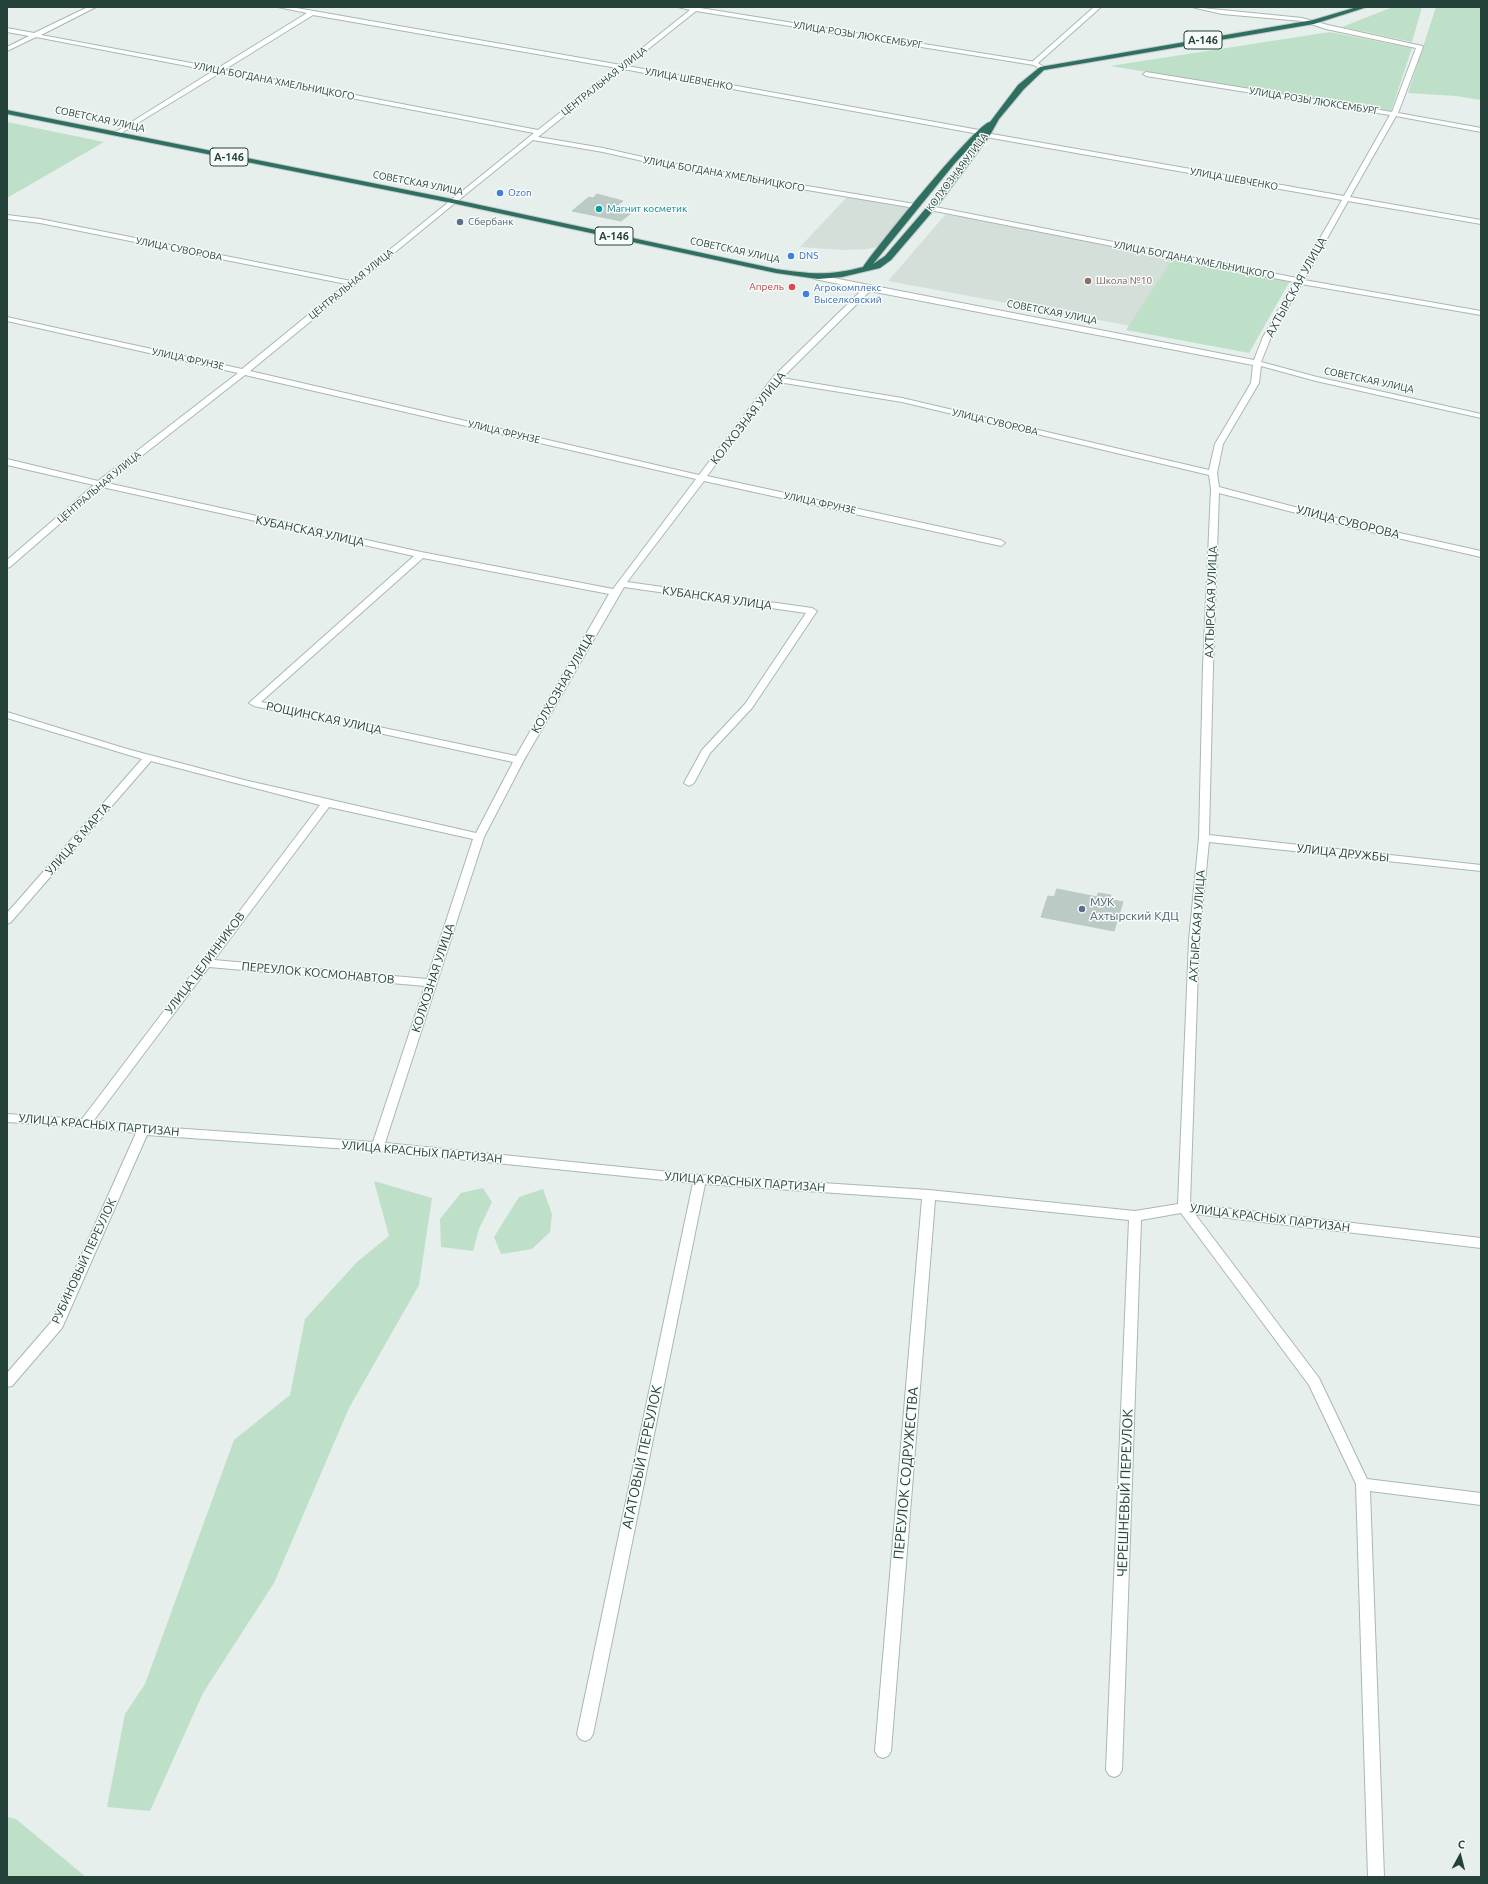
<!DOCTYPE html>
<html>
<head>
<meta charset="utf-8">
<style>
	body { margin:0 }
	#map { position:relative; width:1488px; height:1884px; overflow:hidden; background:#e6efeb; font-family:Ubuntu,sans-serif }
	canvas { display:block }
	.frame { position:absolute; inset:0; border:8px solid #24423a; pointer-events:none }
	.north { position:absolute; left:1440px; top:1836px; width:40px; height:40px; -webkit-text-stroke:3px #f7fbf9; paint-order:stroke; rotate:7deg; font-size:11px; font-weight:700; line-height:16px; text-align:center; color:#24423a }
	.north::after { content:''; display:block; margin:auto; width:14px; height:18px; background:#24423a; clip-path:polygon(50% 0,100% 100%,50% 72%,0 100%) }
</style>
</head>
<body>
<div id="map">
<canvas width="1488" height="1884"></canvas>
<div class="frame"></div>
<div class="north">С</div>
</div>
<script>
const c = document.querySelector('canvas').getContext('2d');
c.lineJoin = 'round';
function paint(path, color) { c.fillStyle = color; c.fill(path, 'evenodd'); }
function trace(path, color, width, dash) { c.strokeStyle = color; c.lineWidth = width; c.lineCap = dash ? 'butt' : 'round'; c.setLineDash(dash || []); c.stroke(path); }
function label(font, color, halo, rows, align = 'center') {
  c.font = font + ' Ubuntu,sans-serif'; c.lineWidth = 3; c.setLineDash([]); c.textBaseline = 'middle'; c.strokeStyle = halo; c.fillStyle = color; for (const [text, x, y, turn = 0] of rows) {
    c.save(); c.translate(x, y); c.rotate((+turn || 0) * Math.PI / 180); c.textAlign = isNaN(turn) ? turn : align; if (halo) c.strokeText(text, 0, 0); c.fillText(text, 0, 0); c.restore();
  }
}
const built = new Path2D(`
	M847,197L912,208L878,247L868,249L843,250L800,247Z
	M946,214L1288,280L1250,348L888,281Z`);
const green = new Path2D(`
	M1393,7H1422L1412,42L1342,27Z
	M1436,7H1481V100L1456,96L1408,93Z
	M1330,32L1412,48L1391,111L1110,66Z
	M7,122L104,142L7,198Z
	M1173,258L1290,281L1249,353L1126,330Z
	M374,1181L432,1198L419,1285L349,1408L274,1583L203,1693L150,1811L107,1807L125,1714L145,1684L234,1440L290,1395L305,1319L357,1262L389,1236Z
	M483,1188L492,1202L479,1229L473,1251L441,1247L440,1219L461,1193Z
	M543,1189L552,1214L550,1232L532,1249L501,1254L494,1237L519,1197Z
	M7,1817L16,1819L86,1877H7Z`);
const building = new Path2D(`
	M597,194L623,201L615,207L634,211L621,221L572,211L589,197L593,198Z
	M1057,889L1097,897L1098,893L1111,895L1109,899L1123,902L1114,931L1041,917L1048,896L1054,897Z`);
const street = new Path2D(`
	M88,7H96L41,35L218,68L307,13L278,7H291L621,65L690,10L678,7H701L700,8L1036,62L1037,63L1034,65L696,11L627,66L979,130L982,132L979,134L623,69L538,137L603,148L669,163L915,204L919,206L915,208L669,167L603,152L533,140L455,203L250,371L699,475L773,377L863,289L815,279L814,277L818,275L1254,360L1263,337L1294,282L930,210L926,208L930,206L1297,278L1342,200L986,137L983,135L986,133L1344,196L1390,115L1146,76L1143,74L1146,72L1392,112L1416,48L1326,29L1302,21L1222,14L1192,7L1302,18L1328,25L1422,46L1423,47L1398,113L1481,128V132L1396,116L1350,197L1481,220V224L1348,201L1304,280L1481,311V315L1301,284L1271,337L1261,362L1317,377L1481,414V418L1316,381L1261,366L1259,383L1223,444L1217,473L1219,487L1359,524L1481,551V557L1358,529L1219,493L1213,667L1209,835L1481,865V871L1209,842L1199,940L1190,1204L1481,1238V1248L1195,1214L1319,1378L1367,1479L1481,1493V1505L1370,1491L1384,1877H1368L1356,1484L1309,1385L1181,1213L1141,1220L1122,1770L1119,1775L1114,1777L1109,1775L1106,1770L1129,1220L935,1200L891,1751L888,1756L883,1758L878,1756L875,1751L922,1199L705,1184L593,1734L590,1739L585,1741L580,1739L577,1734L693,1183L378,1151L147,1135L62,1328L12,1386L7,1387V1373L52,1321L136,1133L85,1127L7,1122V1114L82,1119L320,805L151,761L11,922L7,924V913L142,759L7,718V712L127,749L244,780L476,833L513,762L254,706L249,703L414,556L102,487L10,567L7,568V560L94,485L7,465V459L98,481L238,373L7,321V317L242,369L346,284L40,223L7,219V215L40,219L351,281L534,133L220,73L118,135H114V133L213,71L36,37L7,51V47L29,36L7,32V28L34,33ZM313,15L617,68L538,130L224,70ZM870,291L1253,365L1251,383L1215,444L1209,470L902,398L782,378ZM245,375L696,479L613,589L421,552L107,483ZM778,382L902,402L1209,475L1211,489L1203,667L1199,838L1189,940L1178,1204L1135,1211L929,1190L700,1175L385,1143L484,837L524,760L624,587L806,613L745,704L702,750L684,783L689,786L694,783L710,753L752,708L817,611L812,608L627,582L704,481L1001,546L1005,543L1001,540L707,476ZM423,558L609,594L516,756L261,702ZM329,807L473,839L427,979L214,960ZM209,967L425,986L373,1142L143,1126L94,1120Z`);
const secondary = new Path2D(`
	M1094,7H1101L1038,63L1044,67V69H1040L1032,64V62Z`);
const highway = new Path2D(`
	M1357,7H1367L1314,24L1044,70L1024,89L999,119L989,137L939,204L891,260L880,268L842,277L818,279L776,273L452,203L7,114V110L452,199L776,269C811,274 828,276 863,267C875,249 977,122 990,122L1018,85L1040,67L1313,20ZM985,131L933,200L885,256L873,264L955,163Z`);
const markers = [
	[500,193,4,"#3f7fe0"],
	[599,209,4,"#0f9aa8"],
	[460,222,4,"#5c6f8a"],
	[791,256,4,"#3f7fe0"],
	[1088,281,4,"#8d6e63"],
	[792,287,4,"#e0444e"],
	[806,294,4,"#3f7fe0"],
	[1082,909,4,"#5c6f8a"]
];
const farStreetnames = [
	["УЛИЦА РОЗЫ ЛЮКСЕМБУРГ",858,35,9],
	["УЛИЦА ШЕВЧЕНКО",689,79,10],
	["УЛИЦА БОГДАНА ХМЕЛЬНИЦКОГО",274,81,11],
	["ЦЕНТРАЛЬНАЯ УЛИЦА",604,81,-38],
	["УЛИЦА РОЗЫ ЛЮКСЕМБУРГ",1314,101,9],
	["СОВЕТСКАЯ УЛИЦА",100,119,12],
	["КОЛХОЗНАЯ УЛИЦА",957,172,-53],
	["УЛИЦА БОГДАНА ХМЕЛЬНИЦКОГО",724,174,10],
	["УЛИЦА ШЕВЧЕНКО",1234,179,10],
	["СОВЕТСКАЯ УЛИЦА",418,183,11],
	["УЛИЦА СУВОРОВА",179,249,11],
	["СОВЕТСКАЯ УЛИЦА",735,250,12],
	["УЛИЦА БОГДАНА ХМЕЛЬНИЦКОГО",1194,260,11],
	["ЦЕНТРАЛЬНАЯ УЛИЦА",351,284,-39],
	["СОВЕТСКАЯ УЛИЦА",1052,312,11],
	["УЛИЦА ФРУНЗЕ",188,359,12],
	["СОВЕТСКАЯ УЛИЦА",1369,380,12],
	["УЛИЦА СУВОРОВА",995,422,13],
	["УЛИЦА ФРУНЗЕ",504,432,13],
	["ЦЕНТРАЛЬНАЯ УЛИЦА",99,487,-40],
	["УЛИЦА ФРУНЗЕ",820,503,12]
];
const farShopnames = [
	["Ozon",508,193],
	["DNS",799,256],
	["Агрокомплекс",814,288],
	["Выселковский",814,300]
];
const farCulturenames = [
	["Магнит косметик",607,209]
];
const farServicenames = [
	["Сбербанк",468,222]
];
const farEducationnames = [
	["Школа №10",1096,281]
];
const farHealthnames = [
	["Апрель",784,287]
];
const shields = [
	[1203,40,38],
	[229,157,38],
	[614,236,38]
];
const shieldNames = [
	["А-146",1203,40],
	["А-146",229,157],
	["А-146",614,236]
];
const streetNames = [
	["АХТЫРСКАЯ УЛИЦА",1296,287,-61],
	["КОЛХОЗНАЯ УЛИЦА",748,418,-52],
	["УЛИЦА СУВОРОВА",1348,522,14],
	["КУБАНСКАЯ УЛИЦА",310,531,12],
	["КУБАНСКАЯ УЛИЦА",717,598,8],
	["АХТЫРСКАЯ УЛИЦА",1211,602,-88],
	["КОЛХОЗНАЯ УЛИЦА",563,683,-60],
	["РОЩИНСКАЯ УЛИЦА",324,718,12],
	["УЛИЦА 8 МАРТА",78,839,-49],
	["УЛИЦА ДРУЖБЫ",1343,853,6],
	["АХТЫРСКАЯ УЛИЦА",1197,926,-86],
	["УЛИЦА ЦЕЛИННИКОВ",205,963,-53],
	["ПЕРЕУЛОК КОСМОНАВТОВ",318,973,5],
	["КОЛХОЗНАЯ УЛИЦА",433,978,-72],
	["УЛИЦА КРАСНЫХ ПАРТИЗАН",99,1125,5],
	["УЛИЦА КРАСНЫХ ПАРТИЗАН",422,1152,5],
	["УЛИЦА КРАСНЫХ ПАРТИЗАН",745,1182,4],
	["УЛИЦА КРАСНЫХ ПАРТИЗАН",1270,1218,7],
	["РУБИНОВЫЙ ПЕРЕУЛОК",84,1261,-65]
];
const serviceNames = [
	["МУК",1090,902],
	["Ахтырский КДЦ",1090,916]
];
const nearStreetnames = [
	["АГАТОВЫЙ ПЕРЕУЛОК",642,1457,-78],
	["ПЕРЕУЛОК СОДРУЖЕСТВА",906,1473,-85],
	["ЧЕРЕШНЕВЫЙ ПЕРЕУЛОК",1125,1493,-88]
];
paint(built, '#d4dfda');
paint(green, '#bfe0c8');
paint(building, '#bbcac4');
trace(building, '#b8c9c2', 1);
trace(street, '#a8b8b2', 2);
trace(secondary, '#a4bbb3', 2);
trace(highway, '#c2cac8', 2);
paint(street, '#fff');
paint(secondary, '#fff');
paint(highway, '#2f6f62');
for (const [x, y, r, color] of markers) { const dot = new Path2D(); dot.arc(x, y, r, 0, 2 * Math.PI); c.fillStyle = color; c.fill(dot); trace(dot, '#f7fbf9', 1.5); }
label('10px', '#24423a', '#f7fbf9', farStreetnames);
label('10px', '#366cbe', '#f7fbf9', farShopnames, 'left');
label('10px', '#0d838f', '#f7fbf9', farCulturenames, 'left');
label('10px', '#4e5e75', '#f7fbf9', farServicenames, 'left');
label('10px', '#785e54', '#f7fbf9', farEducationnames, 'left');
label('10px', '#be3a42', '#f7fbf9', farHealthnames, 'right');
for (const [x, y, w] of shields) { const box = new Path2D(); box.roundRect(x - w / 2, y - 9, w, 18, 3); c.fillStyle = '#f7fbf9'; c.fill(box); trace(box, '#24423a', 1); }
label('bold 11px', '#24423a', null, shieldNames);
label('12px', '#24423a', '#f7fbf9', streetNames);
label('12px', '#4e5e75', '#f7fbf9', serviceNames, 'left');
label('14px', '#24423a', '#f7fbf9', nearStreetnames);
</script>
</body>
</html>
